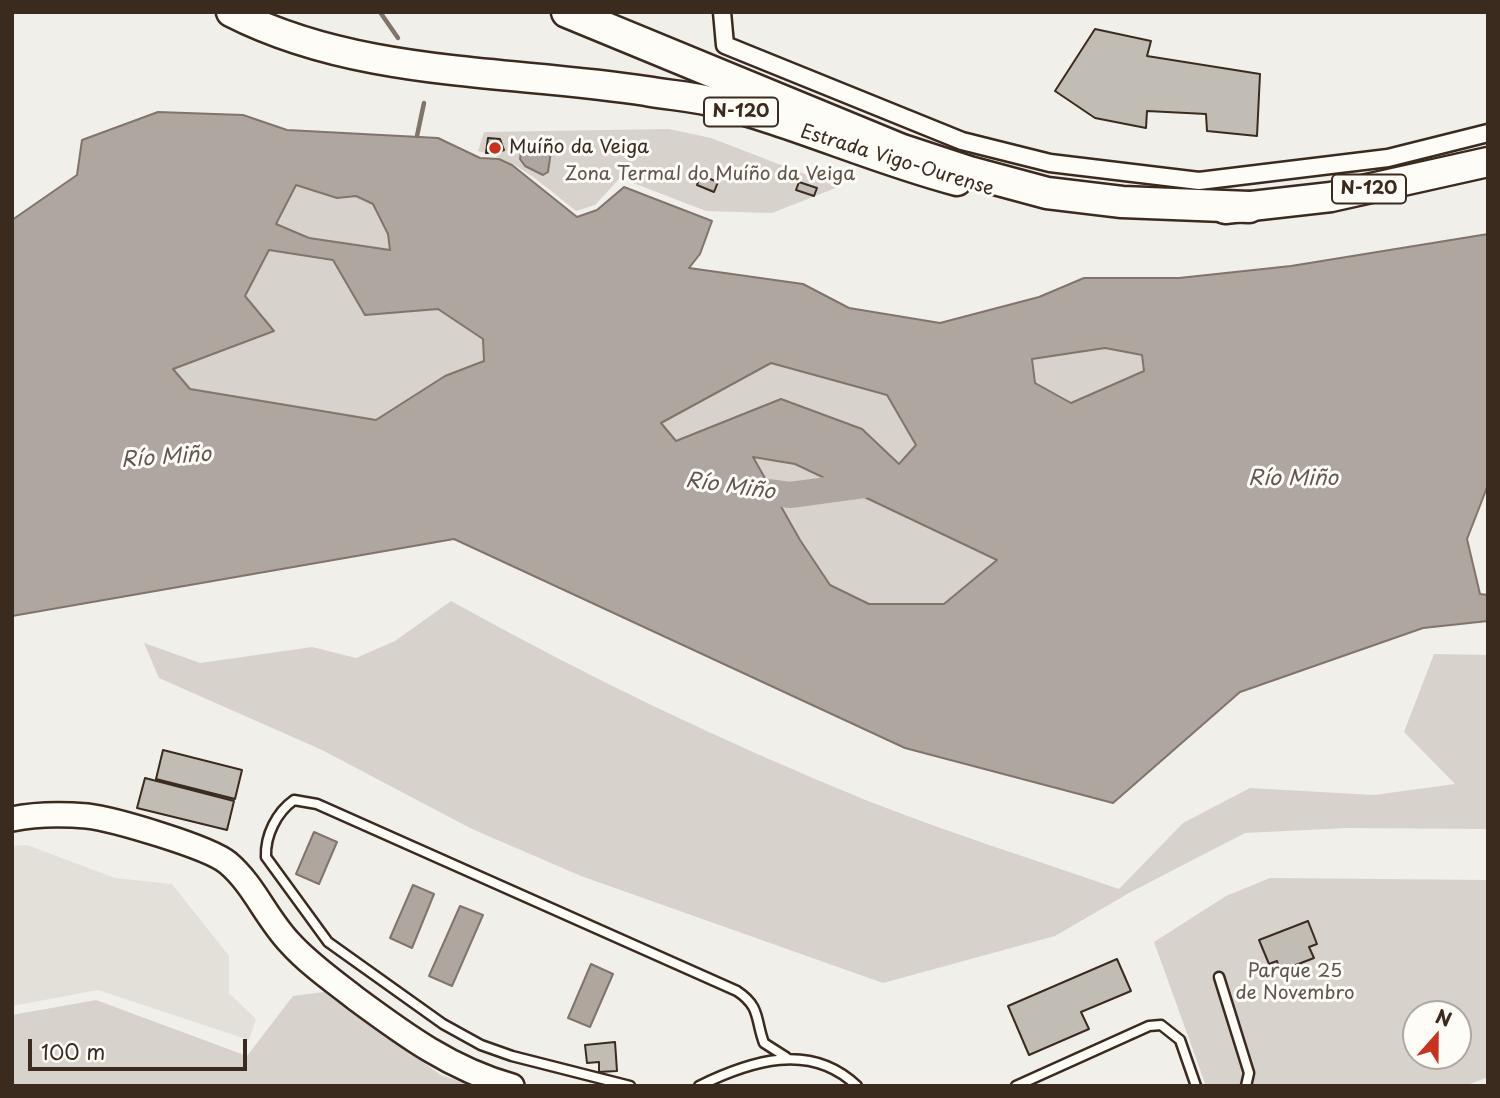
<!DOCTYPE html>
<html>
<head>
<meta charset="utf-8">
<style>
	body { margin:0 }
	#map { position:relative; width:1500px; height:1098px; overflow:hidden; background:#f1efea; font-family:"Playpen Sans",sans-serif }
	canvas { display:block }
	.frame { position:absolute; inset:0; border:14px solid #3b2a1e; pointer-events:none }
	.north { position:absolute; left:1402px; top:1000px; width:70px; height:70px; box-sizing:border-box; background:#fdfcf7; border:2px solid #afa8a0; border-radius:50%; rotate:21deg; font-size:19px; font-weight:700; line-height:28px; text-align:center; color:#3b2a1e }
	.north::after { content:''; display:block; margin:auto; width:24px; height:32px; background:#c8321e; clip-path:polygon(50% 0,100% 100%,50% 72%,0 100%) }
	.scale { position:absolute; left:28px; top:1039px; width:219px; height:32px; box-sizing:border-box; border:4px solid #3b2a1e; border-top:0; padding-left:9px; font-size:21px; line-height:24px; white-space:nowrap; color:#3b2a1e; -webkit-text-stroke:5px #fdfcf7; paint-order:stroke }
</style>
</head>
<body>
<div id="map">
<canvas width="1500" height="1098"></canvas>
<div class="frame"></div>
<div class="north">N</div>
<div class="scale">100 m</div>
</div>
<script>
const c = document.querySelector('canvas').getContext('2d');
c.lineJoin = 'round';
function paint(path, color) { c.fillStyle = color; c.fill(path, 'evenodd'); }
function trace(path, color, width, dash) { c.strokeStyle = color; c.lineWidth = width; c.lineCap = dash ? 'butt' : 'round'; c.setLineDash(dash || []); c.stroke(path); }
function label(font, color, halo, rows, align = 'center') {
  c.font = font + ' "Playpen Sans",sans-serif'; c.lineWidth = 6; c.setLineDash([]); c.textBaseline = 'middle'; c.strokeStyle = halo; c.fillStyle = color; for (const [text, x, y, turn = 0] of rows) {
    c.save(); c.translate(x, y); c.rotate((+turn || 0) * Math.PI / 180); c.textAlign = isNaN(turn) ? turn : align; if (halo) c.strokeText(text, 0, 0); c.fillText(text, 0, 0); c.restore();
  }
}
const built = new Path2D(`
	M27,845L115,878L172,884L229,956V993L256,1019L249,1040L98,990L12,1006V846Z`);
const green = new Path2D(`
	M669,129L711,138L838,187L772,213L706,211L620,178L595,205L576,211C544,186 518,160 478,151L484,132Z
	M296,184L337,198L356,196L373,204L388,234L390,250L309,238L275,224Z
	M269,250L333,260L365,315L438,309L484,339V361L445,376L376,420L190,389L172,369L273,331L245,296Z
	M1105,348L1142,355L1144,371L1071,403L1035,383L1032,359Z
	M771,363L887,395L916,445L900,464L862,429L781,399L676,442L661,423Z
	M753,457L795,464L998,559L944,604H869L830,585L800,540Z
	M451,601C586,676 725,743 868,801C950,833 1035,860 1119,889L1183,823L1250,788L1374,795L1455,784L1404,732L1434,654L1488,655V829L1347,828L1245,833L1129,893L1055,936L883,983L581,876L472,829L322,750L159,678L144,643L200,663L312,647L356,658L395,641Z
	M1270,878L1488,880V1077L1465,1086H1206L1154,942L1226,896ZM1416,1014H1458V1056H1416Z
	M324,992L441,1075L474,1086H12V1015L96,1000L247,1056L293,996Z`);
const water = new Path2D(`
	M158,112L243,115L287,130L438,138L480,158L499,159L512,165L577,217L597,210L624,187L712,221L700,254L689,268L803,284L849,308L940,323L1039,297L1084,278H1179L1291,266L1488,234V485L1467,539L1480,594L1488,595V621L1423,628L1240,692L1113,803L905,748L454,539L12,616V220L77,175L82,140ZM296,185L337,198L356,196L373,204L388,234L390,250L309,238L276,224ZM269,250L333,260L365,315L438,309L483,339L484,361L445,376L376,420L190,389L173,369L274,331L245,296ZM1105,348L1142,355L1144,371L1071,403L1035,383L1032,359ZM771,363L887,395L916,445L899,464L862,429L781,399L676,441L661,423ZM753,457L795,464L997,560L944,604H869L830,585L800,540Z
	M530,145L551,151L548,172L543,175L525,166L520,159L521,151Z
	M314,832L337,842L319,884L296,874Z
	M413,885L434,894L412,948L390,938Z
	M460,906L483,915L452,986L429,976Z
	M591,964L613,974L590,1027L568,1018Z`);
const stream = new Path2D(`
	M380,12L398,38
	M417,136L424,103`);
const river = new Path2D(`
	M737,488L790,495L879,483`);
const building = new Path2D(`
	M1095,29L1151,41L1147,56L1260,74L1257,136L1207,131L1206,114L1147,111L1146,128L1095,118L1055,91Z
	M488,138L500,139L504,150L497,153H486Z
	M700,175L718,182L714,192L697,185Z
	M799,182L817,188L814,196L796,190Z
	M163,750L242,770L235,799L156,779Z
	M145,778L234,801L227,830L137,808Z
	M1308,921L1317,944L1309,947L1314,958L1280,971L1277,961L1269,964L1259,940Z
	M1117,959L1131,991L1081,1012L1089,1029L1029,1055L1008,1006Z
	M615,1042L617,1071L599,1072V1062L587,1063L585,1045Z`);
const service = new Path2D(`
	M1219,977L1249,1073L1246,1086
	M630,1086L512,1056L481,1045L443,1024L328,942L266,857C265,835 277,812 294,800L317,804L737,991C761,1007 755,1019 764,1043L786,1057
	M699,1086C750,1061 810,1041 857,1086
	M1016,1086L1149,1026L1161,1025L1180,1040L1196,1086`);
const minor = new Path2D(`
	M722,12L725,45L962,141L1050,163L1199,181L1388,158L1488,133`);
const secondary = new Path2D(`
	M12,819C36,814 62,814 87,816C113,819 209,847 228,863C254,885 266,918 290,943C309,964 332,980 355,998C405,1035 451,1069 512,1086`);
const trunk = new Path2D(`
	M231,12C358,77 509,70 646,91C667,95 689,96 709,101C794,122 873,159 957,181
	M1225,209L1331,197L1488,162`);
const motorway = new Path2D(`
	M567,12L902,150L969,172L1047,193L1122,202L1249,207`);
const markers = [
	[495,148,7,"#c8321e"]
];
const shields = [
	[741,112,74],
	[1369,189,74]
];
const shieldNames = [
	["N-120",741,112],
	["N-120",1369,189]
];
const poiNames = [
	["Muíño da Veiga",509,148]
];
const streetNames = [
	["Estrada Vigo-Ourense",897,161,17]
];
const parkNames = [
	["Zona Termal do Muíño da Veiga",710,175],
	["Parque 25",1295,972],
	["de Novembro",1295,994]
];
const waterNames = [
	["Río Miño",166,458,-4],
	["Río Miño",1293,479],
	["Río Miño",730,487,8]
];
paint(built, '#e3e0da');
paint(green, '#d7d2cc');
paint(water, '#aea69f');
trace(water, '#80746b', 2);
trace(stream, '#80746b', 4.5);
trace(river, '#aea69f', 26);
paint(building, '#c1bcb4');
trace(building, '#3b2a1e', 2);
trace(service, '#3b2a1e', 13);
trace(minor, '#3b2a1e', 21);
trace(secondary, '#3b2a1e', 28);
trace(trunk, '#3b2a1e', 33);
trace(motorway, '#3b2a1e', 35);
trace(service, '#fdfcf7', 8);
trace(minor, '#fdfcf7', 16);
trace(secondary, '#fdfcf7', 23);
trace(trunk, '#fdfcf7', 28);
trace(motorway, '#fdfcf7', 30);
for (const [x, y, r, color] of markers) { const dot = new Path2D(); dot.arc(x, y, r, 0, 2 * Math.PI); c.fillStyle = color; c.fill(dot); trace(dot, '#fdfcf7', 2.5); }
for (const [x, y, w] of shields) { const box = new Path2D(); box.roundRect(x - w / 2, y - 14.5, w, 29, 5); c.fillStyle = '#fdfcf7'; c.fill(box); trace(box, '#3b2a1e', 2); }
label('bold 18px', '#3b2a1e', null, shieldNames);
label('19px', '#3b2a1e', '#fdfcf7', poiNames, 'left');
label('19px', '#3b2a1e', '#fdfcf7', streetNames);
label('19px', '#62544a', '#fdfcf7', parkNames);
label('italic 21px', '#63554b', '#fdfcf7', waterNames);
</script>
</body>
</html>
